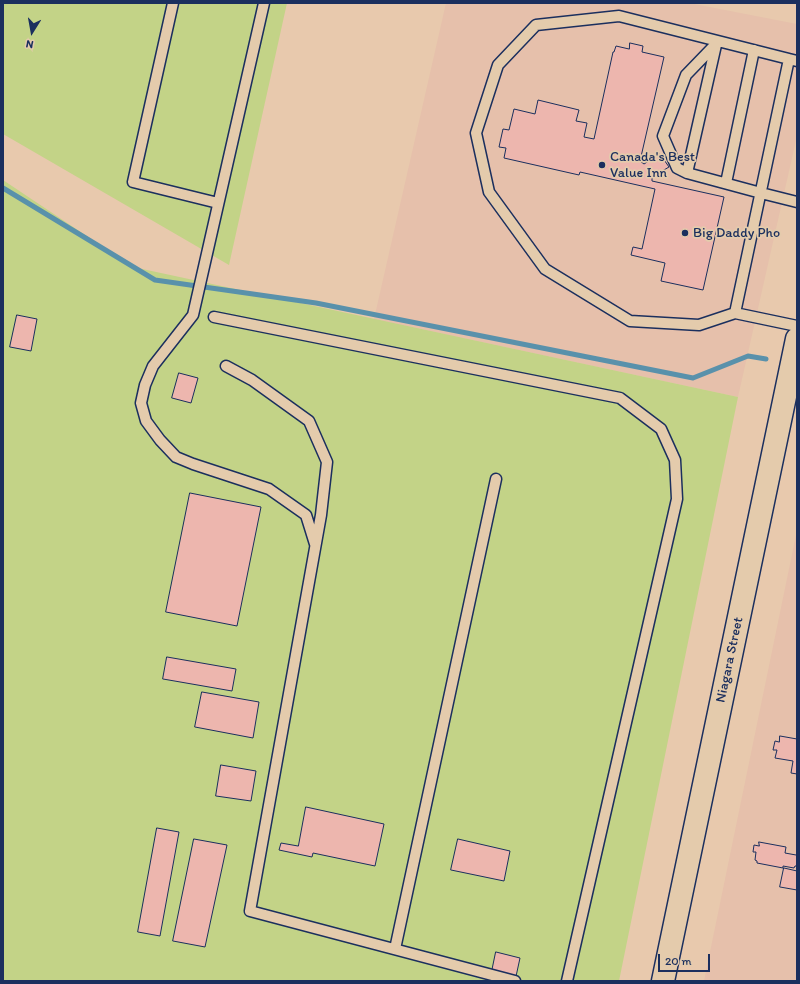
<!DOCTYPE html>
<html>
<head>
<meta charset="utf-8">
<style>
	body { margin:0 }
	#map { position:relative; width:800px; height:984px; overflow:hidden; background:#e8c9ad; font-family:Itim,sans-serif }
	canvas { display:block }
	.frame { position:absolute; inset:0; border:4px solid #1b2f5e; pointer-events:none }
	.north { position:absolute; left:12px; top:12px; width:40px; height:40px; -webkit-text-stroke:3px #e4cbac; paint-order:stroke; rotate:191deg; font-size:11px; font-weight:700; line-height:16px; text-align:center; color:#1b2f5e }
	.north::after { content:''; display:block; margin:auto; width:14px; height:18px; background:#1b2f5e; clip-path:polygon(50% 0,100% 100%,50% 72%,0 100%) }
	.scale { position:absolute; left:658px; top:954px; width:52px; height:18px; box-sizing:border-box; border:2px solid #1b2f5e; border-top:0; padding-left:5px; font-size:12px; line-height:14px; white-space:nowrap; color:#1b2f5e; -webkit-text-stroke:3px #e4cbac; paint-order:stroke }
</style>
</head>
<body>
<div id="map">
<canvas width="800" height="984"></canvas>
<div class="frame"></div>
<div class="north">N</div>
<div class="scale">20 m</div>
</div>
<script>
const c = document.querySelector('canvas').getContext('2d');
c.lineJoin = 'round';
function paint(path, color) { c.fillStyle = color; c.fill(path, 'evenodd'); }
function trace(path, color, width, dash) { c.strokeStyle = color; c.lineWidth = width; c.lineCap = dash ? 'butt' : 'round'; c.setLineDash(dash || []); c.stroke(path); }
function label(font, color, halo, rows, align = 'center') {
  c.font = font + ' Itim,sans-serif'; c.lineWidth = 3.5; c.setLineDash([]); c.textBaseline = 'middle'; c.strokeStyle = halo; c.fillStyle = color; for (const [text, x, y, turn = 0] of rows) {
    c.save(); c.translate(x, y); c.rotate((+turn || 0) * Math.PI / 180); c.textAlign = isNaN(turn) ? turn : align; if (halo) c.strokeText(text, 0, 0); c.fillText(text, 0, 0); c.restore();
  }
}
const built = new Path2D(`
	M446,3H689L797,24V136L738,397L374,319Z
	M797,530V981H704Z`);
const green = new Path2D(`
	M3,3H287L229,265L3,134Z
	M3,180L133,267L738,397L619,981H3Z`);
const stream = new Path2D(`
	M3,188L155,280L316,303L693,378L748,356L766,359`);
const building = new Path2D(`
	M630,43L643,46L642,52L664,57L640,161L644,164L660,154L669,167L652,177V181L724,197L703,290L661,281L665,263L631,255L633,247L642,249L655,189L580,172L579,175L504,158L506,148L499,147L503,129L509,130L514,109L535,114L538,100L579,110L576,121L587,123L584,137L594,139L613,52H614L616,46L629,49Z
	M17,315L37,319L31,351L10,347Z
	M179,373L198,378L191,403L172,398Z
	M190,493L261,507L237,626L166,612Z
	M167,657L236,669L232,691L163,679Z
	M202,692L259,702L253,738L195,727Z
	M780,736L797,739V774L791,773L793,761L775,758L777,750H773L775,741L779,742Z
	M221,765L256,771L251,801L216,796Z
	M306,807L384,824L375,866L313,853L312,857L279,850L281,843L298,846Z
	M157,828L179,832L160,936L138,932Z
	M194,839L227,845L205,947L173,941Z
	M458,839L510,851L504,881L451,870Z
	M759,842L786,847L785,853L796,855L797,856V866H795L794,868L783,866V868L757,863V861L755,860L756,852H753L754,845L759,846Z
	M784,868L797,871V890L780,887Z
	M496,952L520,958L515,981H490Z`);
const lane = new Path2D(`
	M173,3L133,182L218,203
	M264,3L193,315L153,366L145,385L141,403L146,421L160,440L176,457L193,464L269,489L306,515L315,544
	M715,45L686,75L663,136L677,168L687,173L761,193L797,202
	M797,61L789,59L735,313L797,326
	M687,173L716,45
	M726,183L754,50
	M735,313L699,325L630,321L545,269L489,192L476,133L498,65L536,25L619,16L789,59
	M214,317L620,398L661,429L675,460L677,499L567,981
	M226,366L252,380L309,421L327,462L321,515L250,911L515,981
	M395,949L496,479`);
const secondary = new Path2D(`
	M663,981L797,339`);
const markers = [
	[602,165,4,"#1b2f5e"],
	[685,233,4,"#1b2f5e"]
];
const poiNames = [
	["Canada's Best",610,157],
	["Value Inn",610,173],
	["Big Daddy Pho",693,233]
];
const streetNames = [
	["Niagara Street",730,660,-78]
];
paint(built, '#e6c0ab');
paint(green, '#c3d387');
trace(stream, '#5991ab', 5);
paint(building, '#edb6ae');
trace(building, '#1b2f5e', 1);
trace(lane, '#1b2f5e', 13);
trace(secondary, '#1b2f5e', 25);
trace(lane, '#e4cbac', 10);
trace(secondary, '#e4cbac', 22);
for (const [x, y, r, color] of markers) { const dot = new Path2D(); dot.arc(x, y, r, 0, 2 * Math.PI); c.fillStyle = color; c.fill(dot); trace(dot, '#e4cbac', 1.5); }
label('14px', '#1b2f5e', '#e4cbac', poiNames, 'left');
label('14px', '#1b2f5e', '#e4cbac', streetNames);
</script>
</body>
</html>
